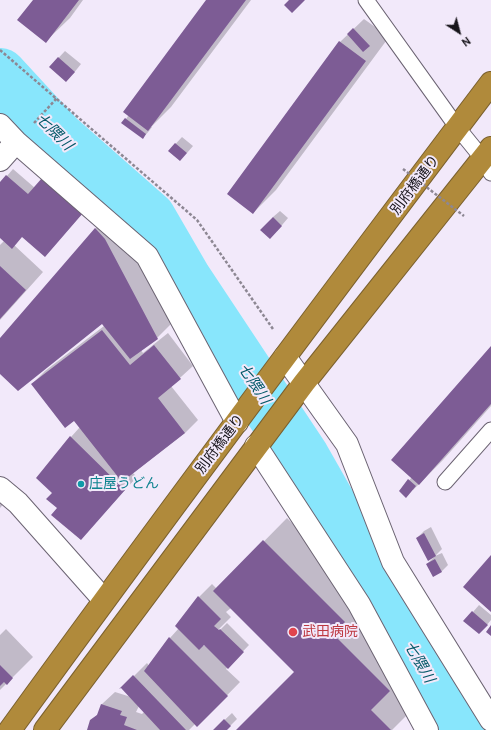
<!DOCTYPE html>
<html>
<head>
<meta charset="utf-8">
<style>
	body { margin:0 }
	#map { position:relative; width:491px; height:730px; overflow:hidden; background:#f2e9fa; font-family:Cabin,sans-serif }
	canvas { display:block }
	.north { position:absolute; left:439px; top:12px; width:40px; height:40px; -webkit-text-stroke:3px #f2e9fa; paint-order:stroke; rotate:144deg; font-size:11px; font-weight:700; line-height:16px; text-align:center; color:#161319 }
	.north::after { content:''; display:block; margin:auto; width:14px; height:18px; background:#161319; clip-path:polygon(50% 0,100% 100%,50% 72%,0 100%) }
</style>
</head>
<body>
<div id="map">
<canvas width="491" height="730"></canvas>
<div class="north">N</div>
</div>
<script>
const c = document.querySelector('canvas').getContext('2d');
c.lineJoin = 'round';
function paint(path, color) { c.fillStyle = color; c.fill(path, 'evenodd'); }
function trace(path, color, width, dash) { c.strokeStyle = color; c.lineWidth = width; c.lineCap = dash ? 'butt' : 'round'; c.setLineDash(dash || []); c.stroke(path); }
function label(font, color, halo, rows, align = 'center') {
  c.font = font + ' Cabin,"Noto Sans JP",sans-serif'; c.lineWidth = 4; c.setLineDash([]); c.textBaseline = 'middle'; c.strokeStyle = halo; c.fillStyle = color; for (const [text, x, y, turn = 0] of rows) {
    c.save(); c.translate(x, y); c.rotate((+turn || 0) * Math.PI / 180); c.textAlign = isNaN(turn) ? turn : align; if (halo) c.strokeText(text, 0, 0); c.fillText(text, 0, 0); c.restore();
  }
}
const shadow = new Path2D(`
	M34,0H83L70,18L46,41Z
	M207,0H251L171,107L151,127H152L149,131L143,138L126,119Z
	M364,19L389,37L276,190L253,213L340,42Z
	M65,51L81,64L73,74L50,67Z
	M0,101L9,110L11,114L0,125Z
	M182,137L193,146L187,153L169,151Z
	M13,169L35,188L89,206L45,256L22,236L14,245L43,272L0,320V245L4,241L0,237V184Z
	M120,204L130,214L182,313L157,338L141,350L143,353L168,333L193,366L171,386L198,420L185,433L133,473L137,477L80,539L58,508L53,493L71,437L80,427L74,420L32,384L45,371L104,326L102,322L0,373V339L95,229Z
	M280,211L288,218L277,231L273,217Z
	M491,348V406L443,460L413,490L400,491L412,477Z
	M0,493L7,500L0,508Z
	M287,518L367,598L356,610L412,667L393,686L415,707L392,730H237L295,672L231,608L226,612L231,617L203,645L204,646L227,623L249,645L226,669L240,682L197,726L195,724L189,730H88L91,721L99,713L102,704L115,692L131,697L122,688L147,663L149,666L170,638L179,628L176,626L199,597L212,584L217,589ZM139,706L144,712L142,714L136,712Z
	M431,527L442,549L435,556L442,553L448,565L441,572L427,564L435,556L417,538L424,531Z
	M479,605L491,615V620L486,626L473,612Z
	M6,629L33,657L0,690V635Z
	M232,713L237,719L226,730H214Z`);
const river = new Path2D(`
	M0,75L58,138L149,218L185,280L303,458L458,730`);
const building = new Path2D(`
	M33,0H79L46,43L17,20Z
	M206,0H246L148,131L123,112Z
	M289,0H305L292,13L284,5Z
	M353,28L370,46L363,52L347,34Z
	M339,41L366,61L253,214L227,194Z
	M58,57L75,72L66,82L49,67Z
	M125,118L146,134L143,139L121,123Z
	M175,143L187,153L180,161L168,151Z
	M6,175L28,194L42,178L83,213L45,257L22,237L12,249L0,238V182Z
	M273,217L282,226L270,239L260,230Z
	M95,228L105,239L158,339L130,359L102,324L18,391L0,374V338Z
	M0,266L26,290L0,319Z
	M102,330L130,365L154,345L181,379L158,398L185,433L122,482L74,421L65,428L31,384Z
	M491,346V404L419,485L391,460Z
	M70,436L125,490L81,540L51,515L57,508L46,499L52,493L36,478Z
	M408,479L416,486L406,498L399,491Z
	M424,533L436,556L428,561L416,538Z
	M263,540L345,622L333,634L390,691L371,710L391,730H236L294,672L213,591Z
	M491,555V612L463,587Z
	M435,559L442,572L433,577L426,564Z
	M198,596L221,619L214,626L219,630L220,629L244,652L228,669L204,645L199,650L175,626Z
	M472,611L488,625L479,634L463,621Z
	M491,625V636L486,632Z
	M169,637L228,696L197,727L144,671Z
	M0,665L13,678L7,685L4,682L0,686Z
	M133,675L186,730H160L121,688L119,689Z
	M101,704L122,711L120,715L127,717L124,725L137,730H87L90,720L97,715Z
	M224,719L231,726L227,730H213Z`);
const path = new Path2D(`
	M0,50L197,220L273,329
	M34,123L57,98`);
const lane = new Path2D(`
	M366,0L457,127L483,159L491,173
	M445,482L491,430`);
const street = new Path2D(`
	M0,125L16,142L0,160
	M16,142L147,256L237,422
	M285,357L347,444L393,562L491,720
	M256,446L359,604L427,730
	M0,488L18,503L104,600`);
const highway = new Path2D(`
	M10,730C168,512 329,297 491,83
	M45,730L304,383L491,148`);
const pathBridge = new Path2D(`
	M403,169L464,216`);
const markers = [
	[81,484,4,"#0f9aa8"],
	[293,632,5,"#e0444e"]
];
const streetNames = [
	["別府橋通り",415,185,-53],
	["別府橋通り",220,444,-53]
];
const cultureNames = [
	["庄屋うどん",89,484]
];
const healthNames = [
	["武田病院",302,632]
];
const waterNames = [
	["七隈川",54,132,45],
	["七隈川",254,384,56],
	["七隈川",419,662,60]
];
paint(shadow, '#0003');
trace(river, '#88e6fc', 54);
paint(building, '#7d5c95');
trace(lane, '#6b6372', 17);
trace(street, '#6b6372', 24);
trace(highway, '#7a602f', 24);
trace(path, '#8d8793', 2.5, [3, 2]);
trace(lane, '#fff', 15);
trace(street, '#fff', 22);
trace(highway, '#b08a3b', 22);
trace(pathBridge, '#8d8793', 2.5, [3, 2]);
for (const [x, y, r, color] of markers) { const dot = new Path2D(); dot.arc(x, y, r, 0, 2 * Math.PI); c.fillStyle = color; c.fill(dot); trace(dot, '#f2e9fa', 1.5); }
label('14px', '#161319', '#f2e9fa', streetNames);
label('14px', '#0d838f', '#f2e9fa', cultureNames, 'left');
label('14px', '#be3a42', '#f2e9fa', healthNames, 'left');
label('italic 15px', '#055a69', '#f2e9fa', waterNames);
</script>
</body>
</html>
